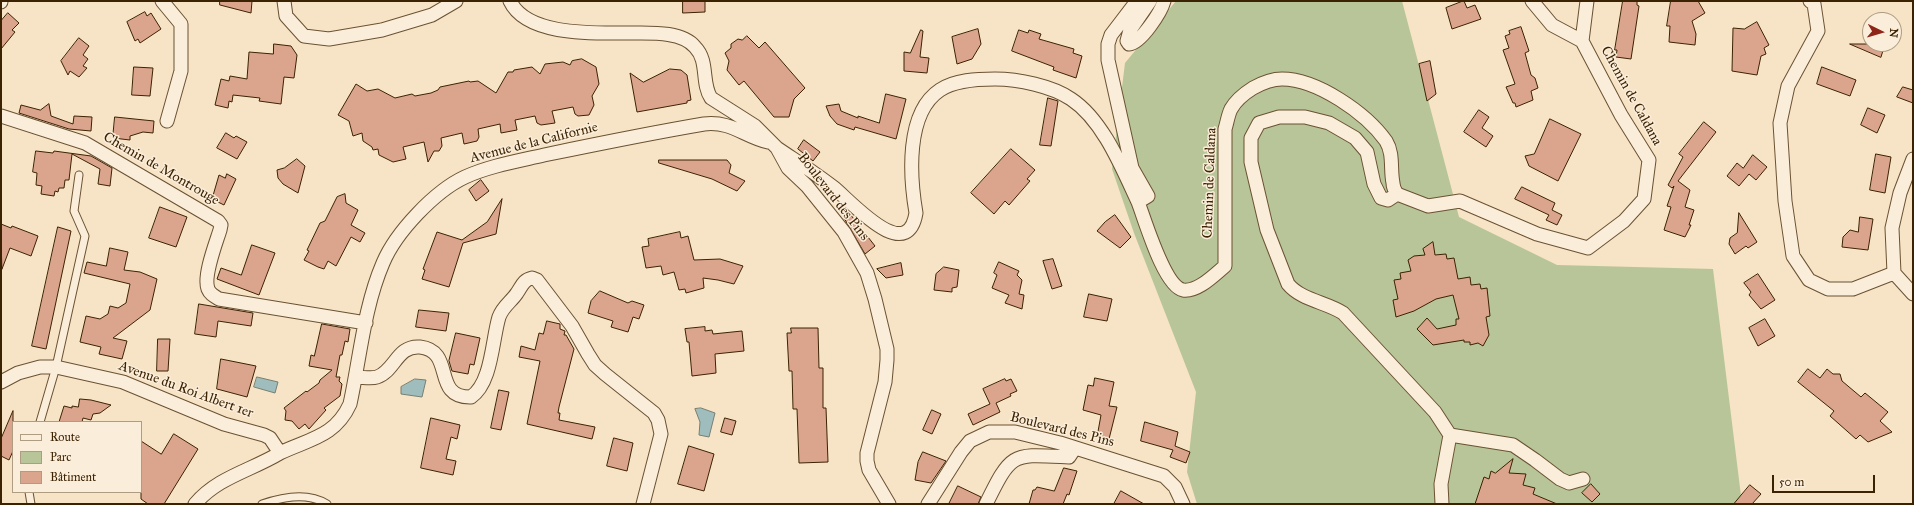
<!DOCTYPE html>
<html>
<head>
<meta charset="utf-8">
<style>
	body { margin:0 }
	#map { position:relative; width:1914px; height:505px; overflow:hidden; background:#f7e3c5; font-family:"IM FELL Great Primer",serif }
	canvas { display:block }
	.frame { position:absolute; inset:0; border:2px solid #3b2202; pointer-events:none }
	.legend { position:absolute; left:12px; top:421px; width:130px; height:72px; box-sizing:border-box; background:#faedd9; border:1px solid #ae9c83; margin:0; padding:5px 7px; list-style:none; font-size:12px; color:#3b2202 }
	.legend li { display:flex; align-items:center; gap:8px; height:20px }
	.legend b { width:20px; border:1px solid #ae9c83 }
	.north { position:absolute; left:1862px; top:12px; width:40px; height:40px; box-sizing:border-box; background:#faedd9; border:1px solid #ae9c83; border-radius:50%; rotate:95deg; font-size:11px; font-weight:700; line-height:16px; text-align:center; color:#3b2202 }
	.north::after { content:''; display:block; margin:auto; width:14px; height:18px; background:#8f2418; clip-path:polygon(50% 0,100% 100%,50% 72%,0 100%) }
	.scale { position:absolute; left:1772px; top:475px; width:103px; height:18px; box-sizing:border-box; border:2px solid #3b2202; border-top:0; padding-left:5px; font-size:12px; line-height:14px; white-space:nowrap; color:#3b2202; -webkit-text-stroke:3px #faedd9; paint-order:stroke }
</style>
</head>
<body>
<div id="map">
<canvas width="1914" height="505"></canvas>
<div class="frame"></div>
<ul class="legend">
<li><b style="height:5px;background:#faedd9"></b>Route</li>
<li><b style="height:11px;background:#b8c598"></b>Parc</li>
<li><b style="height:11px;background:#dba58d"></b>Bâtiment</li>
</ul>
<div class="north">N</div>
<div class="scale">50 m</div>
</div>
<script>
const c = document.querySelector('canvas').getContext('2d');
c.lineJoin = 'round';
function paint(path, color) { c.fillStyle = color; c.fill(path, 'evenodd'); }
function trace(path, color, width, dash) { c.strokeStyle = color; c.lineWidth = width; c.lineCap = dash ? 'butt' : 'round'; c.setLineDash(dash || []); c.stroke(path); }
function label(font, color, halo, rows, align = 'center') {
  c.font = font + ' "IM FELL Great Primer",serif'; c.lineWidth = 3; c.setLineDash([]); c.textBaseline = 'middle'; c.strokeStyle = halo; c.fillStyle = color; for (const [text, x, y, turn = 0] of rows) {
    c.save(); c.translate(x, y); c.rotate((+turn || 0) * Math.PI / 180); c.textAlign = isNaN(turn) ? turn : align; if (halo) c.strokeText(text, 0, 0); c.fillText(text, 0, 0); c.restore();
  }
}
const green = new Path2D(`
	M1176,1H1402L1459,217L1557,265L1713,269L1742,504H1197L1187,472L1196,392L1134,233L1112,169L1125,63Z`);
const water = new Path2D(`
	M257,377L278,382L275,393L254,387Z
	M415,379L426,380L422,397L401,394V387Z
	M701,408L715,413L709,437L699,435L700,422L695,409Z`);
const building = new Path2D(`
	M220,1H252L251,13L220,5Z
	M683,1H705V12L683,13Z
	M1464,1L1467,8L1475,5L1481,19L1452,29L1446,8Z
	M1623,1H1637V5L1639,6L1631,59L1616,57L1617,50H1615Z
	M1671,1H1698L1705,13L1692,21L1696,34L1695,45L1669,42L1670,26H1667Z
	M145,12L147,16L151,13L161,29L140,43L138,39L135,41L127,22Z
	M8,13L19,23L12,30L15,32L1,49V21Z
	M1757,22L1769,45L1764,48L1766,54L1761,56L1757,75L1732,71L1733,28L1744,29Z
	M1521,27L1529,51L1525,53L1531,75L1535,78L1538,88L1531,91L1533,100L1516,107L1515,103H1513L1506,87L1515,84L1503,50L1509,48L1505,36L1510,34L1509,31Z
	M978,29L981,44L972,59L957,64L952,37Z
	M921,30L923,31L920,57L929,58L927,73L904,71V52L910,53Z
	M1019,30L1028,33L1029,30L1041,34L1039,39L1074,49L1073,53L1082,56L1076,78L1053,70L1054,67L1012,51Z
	M747,36L759,48L765,42L805,88L794,99L789,117H774L744,81L739,85L727,70L729,61L725,53L731,48V44L738,39L742,40Z
	M79,38L89,46L83,55L88,59L83,66L87,68L79,77L70,71L68,75L61,61Z
	M274,44L291,46L297,55L294,78L284,77L281,104L259,101L260,98L233,95L232,102L229,101L228,108L215,105L221,79L229,81L230,76L247,79L249,52L273,54Z
	M1850,44H1885L1881,57Z
	M582,59L596,67L599,84L592,96L594,105L589,115L578,116L575,114L573,107L552,111L555,123L541,125L537,123L535,116L515,120L517,130L501,133L500,124L478,129L479,137L477,141L464,144L462,133L441,138L442,146L439,151H434L428,162L424,142L403,147L406,159L393,162L379,155L378,149L373,150L372,147L363,141L362,133L353,136L349,121L338,115L356,84L367,91L378,89L395,98L412,94L415,96L431,93L438,90L440,87L469,81L470,82L478,81L496,93L508,72H513L514,70L532,67L540,74L545,64L563,62L570,65L572,61Z
	M1430,61L1436,94L1427,101L1419,64Z
	M134,67L153,68L150,96L132,95Z
	M1822,67L1856,80L1850,96L1817,84Z
	M670,69L681,70L687,75L691,100L687,101V103L637,112L630,73L643,82Z
	M1903,87L1913,90V103L1897,97Z
	M886,94L906,99L896,139L855,127L854,130L837,124L830,116L826,106L839,104L841,111L858,118V116L879,123Z
	M1048,98L1058,101L1051,146L1040,145Z
	M49,104L51,116L73,124L74,116L92,117L91,131L69,129L19,113L21,105L40,110Z
	M1868,108L1885,115L1877,133L1861,125Z
	M1479,110L1489,117L1482,128L1493,136L1486,147L1464,132Z
	M115,117L154,121L153,133L143,132L130,136V140L113,138Z
	M1550,119L1581,134L1558,181L1529,166L1525,156L1534,154Z
	M1704,122L1716,132L1678,181L1690,190L1685,207L1694,210L1689,225H1691L1685,237L1664,230L1671,207L1667,206L1674,186L1672,188L1668,185L1683,157L1679,154Z
	M226,133L234,138L236,136L247,142L237,159L217,148Z
	M804,140L820,152L813,161L798,149Z
	M1011,149L1035,170L1027,179L1030,181L1009,205L1005,201L994,214L971,193Z
	M36,151L53,153L54,151L91,156L112,168L110,186L98,184L100,169L72,154L69,180H65L64,188H59L58,192L55,191L54,196L41,194L42,186L36,185L37,173L33,172Z
	M1876,154L1891,157L1885,193L1870,190Z
	M1753,155L1767,167L1756,180L1749,174L1739,186L1727,176L1737,163L1743,168Z
	M297,159L305,166L298,193L283,184L278,178L277,170L284,168Z
	M659,160H727L731,165L729,173L745,181L737,191L712,179L659,163Z
	M227,174L236,179L224,205L212,199L219,175L225,178Z
	M481,180L489,191L476,201L469,190Z
	M1522,187L1555,203L1552,210L1562,215L1557,225L1546,220L1549,215L1515,199Z
	M345,194L346,203L358,210L351,225L365,233L360,242L351,237L336,266L328,261L324,269L318,267L304,260L309,251L307,250L320,223L325,221L337,197Z
	M502,199L496,234L463,243L449,287L422,279L425,270L423,269L437,232L462,240L487,222Z
	M160,207L187,217L176,247L149,238Z
	M1739,213L1757,242L1748,248L1746,246L1735,254L1729,244L1730,238L1737,233Z
	M850,214L875,246L865,254L844,218Z
	M1115,215L1131,237L1120,248L1097,231L1105,222Z
	M1860,217L1873,219L1868,250L1842,247L1843,237L1850,230L1858,232Z
	M1,224L11,228L12,226L38,236L31,256L10,248L2,269Z
	M58,227L71,231L46,349L32,346Z
	M680,232L681,238L688,236L694,260L720,259L743,266L734,284L718,280L703,278L704,288L686,293L685,289L679,290L674,272L663,275L661,266L646,268L642,247L649,246L648,239Z
	M1433,242L1435,255L1446,254L1447,259L1454,258L1458,279L1470,277L1471,285L1480,284L1481,289L1487,288L1490,316L1486,317L1489,335L1483,346L1478,343L1470,345V342H1464V340L1433,345L1417,329L1427,318L1437,329L1456,325V319H1459L1453,295L1436,299L1414,311L1396,317L1393,300L1398,299L1394,280L1401,279L1400,273L1411,271L1408,260L1414,256L1425,255L1423,249Z
	M252,245L275,253L259,295L217,279L221,268L241,275Z
	M110,248L128,252L124,270L140,272L157,279L150,310L113,338L127,341L122,359L99,354L101,347L80,342L86,316L100,319L108,314L110,306L118,308L126,303L130,284L84,273L87,262L106,266Z
	M1053,259L1062,286L1052,289L1043,261Z
	M999,262L1019,271L1017,275L1022,280L1019,294L1024,295L1022,309L1005,303L1009,295L992,288L997,275L994,273Z
	M901,263L903,275L886,278L877,269Z
	M944,267L959,270L957,287L952,288V292L934,290L936,274Z
	M1758,274L1775,300L1761,309L1749,295L1751,292L1744,283Z
	M600,291L628,303L632,301L644,305L639,319L633,317L628,332L611,327L613,321L588,313L591,301Z
	M1089,294L1112,299L1107,321L1084,317Z
	M199,304L253,313L251,326L218,321L216,337L195,334Z
	M419,310L449,313L446,331L416,327Z
	M1765,319L1775,336L1758,346L1749,328Z
	M547,321L560,324V329L565,331L564,335H566L574,349L559,407L558,413H560L559,420L595,427L592,439L527,424L540,361L519,357L521,346L535,350L539,333L543,334Z
	M322,324L350,329L348,342L345,341L342,355H340L336,377H340L339,381L342,384L340,396L324,408L326,410L309,429L305,424L299,429L292,421L285,420L286,411L284,408L306,391L307,392L319,383L320,380L332,370L309,366L311,355L314,356Z
	M705,327V331L712,330L713,334L742,331L744,351L715,354L716,373L692,376L689,342H687L685,329Z
	M791,328H818L819,368H823V408H826L828,462L799,463L797,409H793L792,371H789L787,333H791Z
	M456,333L480,338L474,365L470,364L468,374L452,371L449,361Z
	M158,339H170L168,371H157Z
	M221,359L256,366L247,397L217,389Z
	M1808,369L1820,378L1827,369L1833,374H1840L1842,381L1861,397L1865,393L1888,412L1880,421L1892,432L1868,442L1860,435L1856,439L1830,416L1834,411L1798,382Z
	M1095,378L1114,382L1109,406L1117,407L1109,439L1097,437L1101,415L1083,410L1088,385L1093,386Z
	M1005,379L1006,381L1011,379L1017,391L1010,394L1011,396L996,403L1000,412L973,425L968,414L990,404L983,389Z
	M499,390L509,392L501,430L491,428Z
	M80,399L91,400L111,405L100,413L93,414L91,420L83,418L82,422H59L64,406L72,408V406L78,407Z
	M932,410L941,414L932,434L923,430Z
	M13,411V451L9,460L1,456V439Z
	M431,418L460,425L457,439L451,437L446,459L456,461L453,475L421,468Z
	M725,418L736,421L732,435L721,432Z
	M1145,422L1178,432L1175,446L1190,452L1186,463L1170,457L1173,450L1141,441Z
	M174,434L198,449L164,504H148L141,499V441L161,454Z
	M614,438L633,443L627,471L607,466Z
	M689,446L714,454L704,491L678,484Z
	M923,452L946,461L931,483L915,480L918,462Z
	M1513,459L1509,473L1526,474L1523,485L1535,488L1533,494L1557,504H1475L1484,477L1489,479L1491,471L1495,473Z
	M1064,468L1077,471L1069,495L1067,494L1063,504H1029L1033,490H1035L1037,487L1054,491Z
	M1591,484L1600,494L1592,502L1582,493Z
	M1750,485L1761,494L1752,504H1734Z
	M958,486L981,497L978,504H949Z
	M1121,491L1144,504H1114Z`);
const lane = new Path2D(`
	M40,422L56,367L85,236L74,211L79,175
	M29,492L31,504
	M262,504C282,497 308,492 327,504`);
const street = new Path2D(`
	M162,1L181,24V71L167,121
	M284,1L286,16L304,36L329,39L382,30L432,15L456,1
	M510,1C527,37 597,33 631,33C650,33 682,31 695,47C709,61 701,83 711,98L755,126L777,148L788,168L807,186L844,232L867,273L875,299L887,349V360L885,382L867,453V461L869,470L889,504
	M1150,1L1130,30L1127,41L1129,44C1141,43 1161,12 1164,1
	M1810,1L1814,4L1818,31L1788,86L1780,123L1785,201L1793,256L1809,280L1828,289H1853L1894,273
	M1,2V1
	M1582,41L1587,1
	M1,116L85,143L218,221L221,225L220,230C216,243 203,276 208,289C210,294 214,296 219,299L366,323
	M777,148C796,161 815,173 833,187C849,199 907,267 916,213C910,178 905,113 940,90C955,80 977,79 995,79C1018,79 1052,86 1071,99C1103,120 1122,168 1138,202L1148,196L1132,168L1108,60V44L1111,35L1137,1
	M1397,194L1388,200L1381,198L1374,184L1367,152L1355,138L1329,123L1305,117H1279L1259,123L1251,138V162L1267,230L1288,284C1301,300 1326,302 1343,313L1435,412L1450,435L1513,445L1535,460L1560,479L1569,483L1583,479
	M1138,202C1145,220 1164,286 1183,290C1198,292 1214,275 1225,266V129C1227,123 1228,115 1231,109C1236,100 1245,93 1253,88C1262,83 1271,79 1282,79C1317,79 1366,113 1386,141C1394,154 1390,169 1393,183C1393,186 1395,191 1397,194L1428,206L1460,201L1537,234L1588,248L1624,221L1644,199L1649,160L1621,115L1582,41L1552,25L1532,1
	M1894,273L1892,228L1900,193L1913,159
	M1894,273L1913,294
	M356,377C363,377 371,379 377,377C395,371 397,345 420,347C456,351 431,398 471,397C492,383 492,340 499,317C503,306 511,302 517,293C522,286 523,280 532,278L537,280L572,326L588,354L595,365L605,374L654,413L658,420L661,434L643,504
	M1,382L18,373L40,367H56L123,382L224,424L264,435L270,438L280,453C250,471 218,477 195,504
	M280,453C309,439 335,437 350,404C360,358 364,307 383,263C396,232 435,191 465,177C489,166 518,161 544,155C597,144 651,133 704,124C732,121 743,136 768,142
	M928,504L961,452L970,441L989,432H1015L1060,443L1164,476L1175,487L1183,504
	M986,504C1012,451 1012,454 1069,457L1075,448
	M1442,504L1441,484L1450,435`);
const streetNames = [
	["Chemin de Caldana",1631,96,61],
	["Avenue de la Californie",534,143,-14],
	["Chemin de Montrouge",161,169,30],
	["Chemin de Caldana",1210,183,-88],
	["Boulevard des Pins",833,197,52],
	["Avenue du Roi Albert 1er",186,390,20],
	["Boulevard des Pins",1062,430,14]
];
paint(green, '#b8c598');
paint(water, '#9fbdbc');
trace(water, '#777f72', 1);
paint(building, '#dba58d');
trace(building, '#3b2202', 1);
trace(lane, '#6a5233', 9);
trace(street, '#6a5233', 15);
trace(lane, '#faedd9', 7);
trace(street, '#faedd9', 13);
label('14px', '#3b2202', '#faedd9', streetNames);
</script>
</body>
</html>
